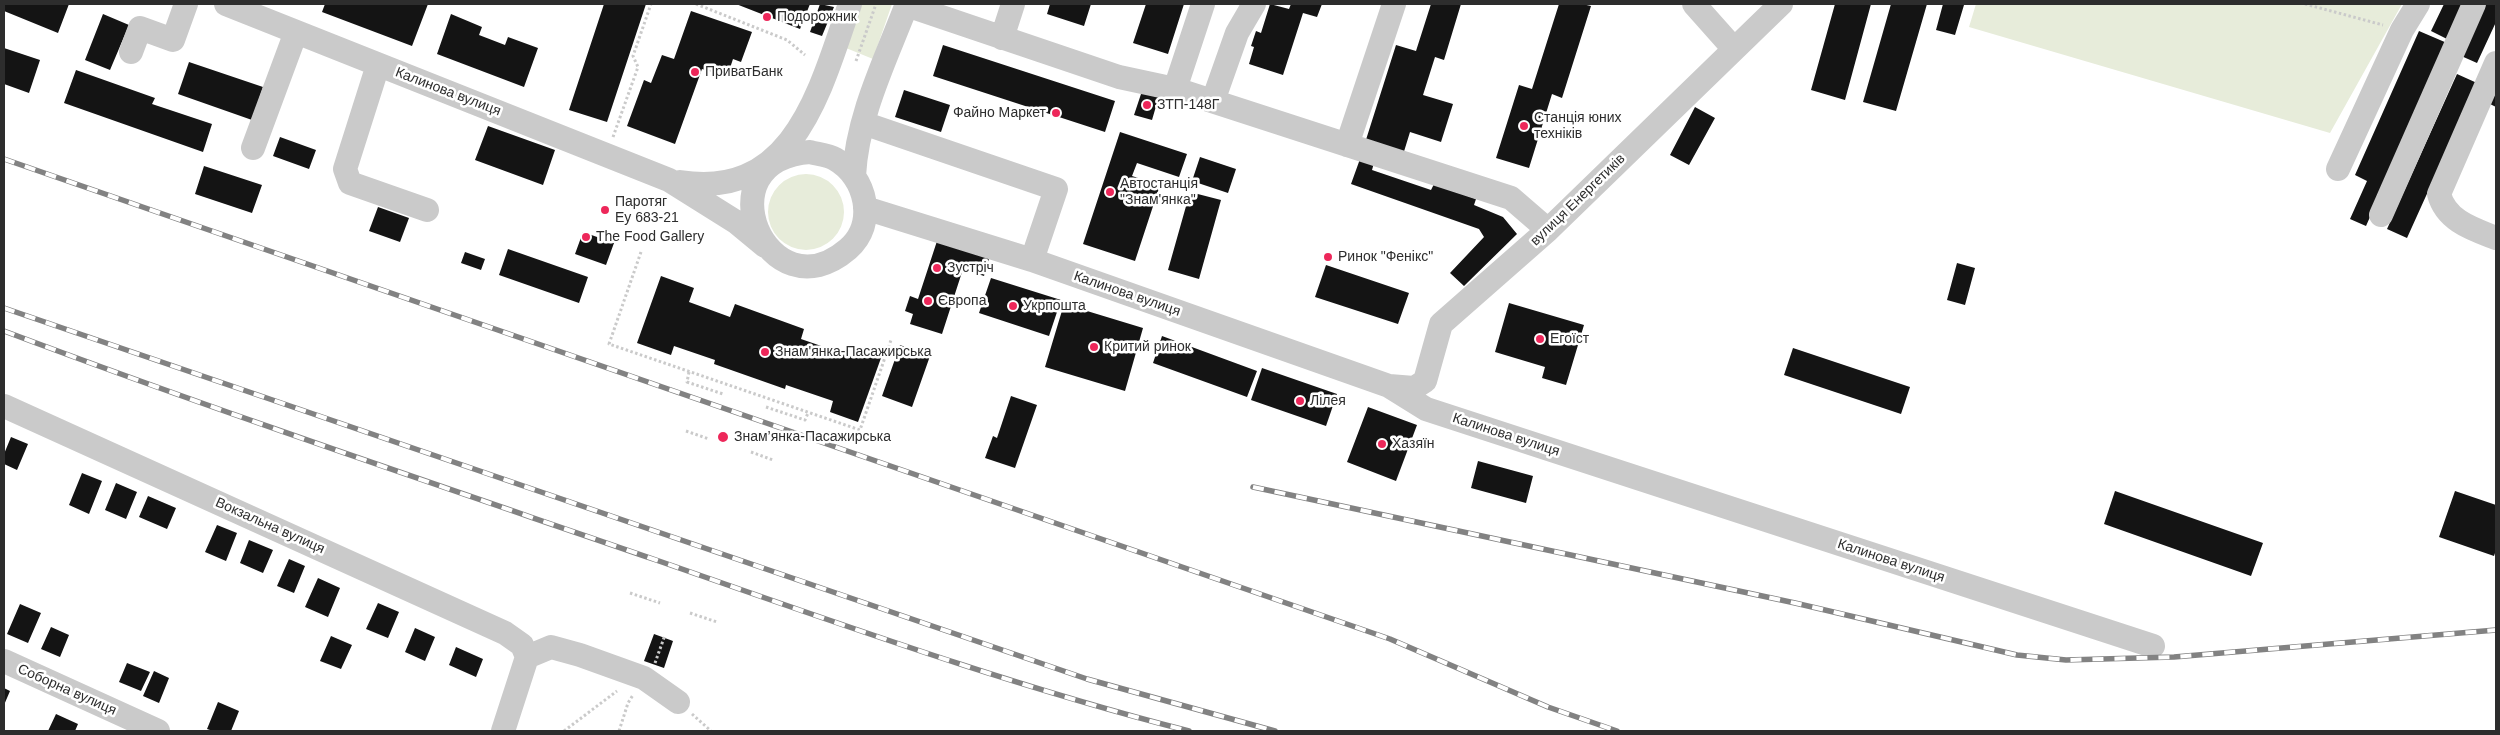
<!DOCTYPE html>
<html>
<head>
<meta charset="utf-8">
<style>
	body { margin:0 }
	#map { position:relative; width:2500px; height:735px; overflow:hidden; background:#fff; font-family:Arial,sans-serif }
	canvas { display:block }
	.frame { position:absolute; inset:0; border:5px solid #2d2d2d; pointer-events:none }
</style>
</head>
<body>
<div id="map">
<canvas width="2500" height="735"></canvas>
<div class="frame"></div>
</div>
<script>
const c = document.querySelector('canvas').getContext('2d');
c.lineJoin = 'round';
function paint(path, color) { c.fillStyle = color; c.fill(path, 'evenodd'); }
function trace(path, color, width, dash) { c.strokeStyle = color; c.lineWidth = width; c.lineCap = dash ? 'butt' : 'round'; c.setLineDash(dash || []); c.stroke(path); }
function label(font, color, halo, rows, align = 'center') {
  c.font = font + ' Arial,sans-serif'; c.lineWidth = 5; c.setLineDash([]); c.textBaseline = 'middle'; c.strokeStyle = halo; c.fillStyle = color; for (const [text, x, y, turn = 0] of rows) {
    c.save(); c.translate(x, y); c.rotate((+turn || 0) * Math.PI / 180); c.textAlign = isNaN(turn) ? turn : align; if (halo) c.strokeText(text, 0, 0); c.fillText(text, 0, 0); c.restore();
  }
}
const green = new Path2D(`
	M861,4H892L873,59L846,48Z
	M1976,4H2402L2330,133L1969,27Z
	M768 212a38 38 0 1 1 76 0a38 38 0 1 1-76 0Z`);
const building = new Path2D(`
	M4,4H69L58,33L4,11Z
	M325,4H428L412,46L322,12Z
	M604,4H646L607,122L569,110Z
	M736,4H810L800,29Z
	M820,4L834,7L822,36L810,32Z
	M1050,4H1091L1084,26L1047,14Z
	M1146,4H1184L1168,54L1133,43Z
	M1270,4L1289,9L1291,4H1322L1317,17L1303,13L1283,75L1249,64L1254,47L1251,46L1256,31L1261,33Z
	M1431,4H1461L1444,60L1435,57L1423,95L1453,104L1441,142L1410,132L1402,158L1364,146L1396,45L1416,51Z
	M1559,4H1582L1591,6L1562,98L1552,94L1529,168L1496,158L1519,85L1532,89Z
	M1835,4H1871L1845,100L1811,90Z
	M1891,4H1927L1896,111L1863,102Z
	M1943,4L1964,5L1955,35L1936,30Z
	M2444,4H2464L2447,39L2431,31Z
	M2483,4H2496V22L2477,63L2459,55Z
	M691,11L752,32L741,62L733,59L727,77L702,69L675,144L627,126L644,80L651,83L662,55L674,59Z
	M103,14L129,25L110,70L85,60Z
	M451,14L482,27L479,35L505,45L508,37L538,48L524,87L437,54Z
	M2419,31L2447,43L2366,226L2350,219L2367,181L2355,175Z
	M943,45L1115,101L1105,132L933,76Z
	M4,48L40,60L29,93L4,84Z
	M189,62L263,87L252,120L178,94Z
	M76,70L155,98L152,104L212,124L203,152L64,103Z
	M2457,74L2477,83L2407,238L2387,229Z
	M2496,81V107L2488,103Z
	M904,90L950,105L941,132L895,117Z
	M1142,91L1159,96L1152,120L1134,115Z
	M1695,107L1715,118L1689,165L1670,155Z
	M488,126L555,150L543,185L475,160Z
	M1120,132L1187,154L1179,177L1137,163L1132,176L1160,185L1135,261L1083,244Z
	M280,137L316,150L309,169L273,156Z
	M1200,157L1236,169L1228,193L1192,181Z
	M1360,159L1374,163L1372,170L1431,190L1434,184L1476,199L1474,205L1503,217L1517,234L1464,286L1450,273L1484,237L1479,229L1351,184Z
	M204,166L262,185L252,213L195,194Z
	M1190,192L1221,200L1199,279L1168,270Z
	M378,207L409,218L400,242L369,231Z
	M583,232L614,243L606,265L575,254Z
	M938,238L990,255L984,276L963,269L942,334L910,324L913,314L905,311L910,296L918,299Z
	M508,249L588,277L579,303L499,275Z
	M465,252L485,259L481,270L461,263Z
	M1957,263L1975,268L1965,305L1947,300Z
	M1326,265L1409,293L1398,324L1315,297Z
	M661,276L694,288L689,302L730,317L735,304L804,329L801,339L853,357L856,349L881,358L858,422L830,412L833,401L786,385L785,389L714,364L715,360L674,346L671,355L637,343Z
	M991,278L1061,300L1049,336L979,313Z
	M1509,303L1584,325L1566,385L1542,378L1545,367L1495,352Z
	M1064,304L1143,328L1125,391L1045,367Z
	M1162,336L1257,371L1247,397L1153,363Z
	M900,345L930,356L912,407L882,396Z
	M1793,348L1910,387L1901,414L1784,375Z
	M1262,368L1337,394L1326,426L1251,400Z
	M1011,396L1037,405L1015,468L985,458L993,436L997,438Z
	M1368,407L1417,425L1396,481L1347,462Z
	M11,437L28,444L17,470L4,464V454Z
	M1478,461L1533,476L1526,503L1471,488Z
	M82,473L102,481L89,514L69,505Z
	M116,483L137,492L126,519L105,510Z
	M2115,491L2263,543L2251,576L2104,524Z
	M2455,491L2496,505V550L2494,556L2439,537Z
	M148,496L176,508L167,529L139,517Z
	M217,525L237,533L226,561L205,552Z
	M249,540L273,550L263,573L240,563Z
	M289,559L305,566L294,593L277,586Z
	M318,578L340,588L328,617L305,607Z
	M378,603L399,612L388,638L366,629Z
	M20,604L41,613L28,643L7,634Z
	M51,627L69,635L60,657L41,649Z
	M415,628L435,637L425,661L405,652Z
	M654,634L673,641L664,668L644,661Z
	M331,636L352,645L341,669L320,661Z
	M456,647L483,659L476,677L449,665Z
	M127,663L150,672L141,691L119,682Z
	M154,671L169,678L159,703L143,696Z
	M4,688L10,691L4,705Z
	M218,702L239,711L231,731H213L207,729Z
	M56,714L78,724L75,731H48Z`);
const path = new Path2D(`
	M696,4L787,40L805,55
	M2305,4L2383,25
	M856,61L876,4
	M613,137L638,67L633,56L651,4
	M641,252L609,344L860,430L891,340
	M689,372L687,382L723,394
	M766,407L805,420L808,413
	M686,431L709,439
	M751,452L773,460
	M630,593L660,603
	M690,613L717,622
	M655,663L665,635
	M692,714L711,731
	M564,731L617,691
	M619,731L628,703L633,695`);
const minor = new Path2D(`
	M226,4L669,180L736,222L765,246
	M1694,4L1734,49
	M906,5L1119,77L1175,89L1511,198L1548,230
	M1002,38L1013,4
	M131,52L140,28L173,40L186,4
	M2496,63L2439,194C2446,221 2473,229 2496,238
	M378,65L345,169L350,183L427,210
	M1175,89L1203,4
	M1213,101L1237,33L1254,4
	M863,123L1056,189L1032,260
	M1347,145L1394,4
	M253,148L296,32
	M810,152C817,154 828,155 835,159C867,177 877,224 848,249C768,318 699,160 810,152Z
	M2338,169L2402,30L2418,4
	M854,176C857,116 886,59 907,4
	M680,182C794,200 820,90 850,4
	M865,208L1032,260L1389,386L1426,409L2153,646
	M2381,215L2474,4
	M1389,386L1414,388L1425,381L1441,324L1548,230L1781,4
	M4,406L505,633L522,645L527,657
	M527,657L551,647L580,655L644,678L678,702
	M4,661L158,731
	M503,731L527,657`);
const rail = new Path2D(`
	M4,159L1390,639L1548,707L1617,731
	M4,308L1087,679L1275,731
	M4,331C220,412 438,485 656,560C832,621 1008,685 1189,731
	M1253,487L1795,603L2017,655L2066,660L2174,657L2496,630`);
const markers = [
	[767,17,5,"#ed275a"],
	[695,72,5,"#ed275a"],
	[1147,105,5,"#ed275a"],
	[1056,113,5,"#ed275a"],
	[1524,126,5,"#ed275a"],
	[1110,192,5,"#ed275a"],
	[605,210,5,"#ed275a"],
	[586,237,5,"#ed275a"],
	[1328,257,5,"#ed275a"],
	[937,268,5,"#ed275a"],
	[928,301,5,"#ed275a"],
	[1013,306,5,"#ed275a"],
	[1540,339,5,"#ed275a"],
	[1094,347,5,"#ed275a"],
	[765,352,5,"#ed275a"],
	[1300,401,5,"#ed275a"],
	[723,437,6,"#ed275a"],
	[1382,444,5,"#ed275a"]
];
const poiNames = [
	["Подорожник",777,17],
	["ПриватБанк",705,72],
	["ЗТП-148Г",1157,105],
	["Файно Маркет",1046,113,"right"],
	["Станція юних",1534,118],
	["техніків",1534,134],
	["Автостанція",1120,184],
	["\"Знам'янка\"",1120,200],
	["Паротяг",615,202],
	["Еу 683-21",615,218],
	["The Food Gallery",596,237],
	["Ринок \"Фенікс\"",1338,257],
	["Зустріч",947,268],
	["Європа",938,301],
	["Укрпошта",1023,306],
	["Егоїст",1550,339],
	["Критий ринок",1104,347],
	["Знам'янка-Пасажирська",775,352],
	["Лілея",1310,401],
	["Знам’янка-Пасажирська",734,437],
	["Хазяїн",1392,444]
];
const streetNames = [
	["Калинова вулиця",448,92,21],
	["вулиця Енергетиків",1578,200,-44],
	["Калинова вулиця",1127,294,19],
	["Калинова вулиця",1506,435,18],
	["Вокзальна вулиця",270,526,24],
	["Калинова вулиця",1891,561,18],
	["Соборна вулиця",67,690,24]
];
paint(green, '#e7ecda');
paint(building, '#141414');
trace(path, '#cacaca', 3, [2.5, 2.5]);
trace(minor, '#cacaca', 24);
trace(rail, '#828282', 5.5);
trace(rail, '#fff', 4, [11]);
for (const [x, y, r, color] of markers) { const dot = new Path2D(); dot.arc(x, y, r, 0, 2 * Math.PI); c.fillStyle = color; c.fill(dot); trace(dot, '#fff', 2); }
label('14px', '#2d2d2d', '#fff', poiNames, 'left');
label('14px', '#2d2d2d', '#fff', streetNames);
</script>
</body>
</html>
